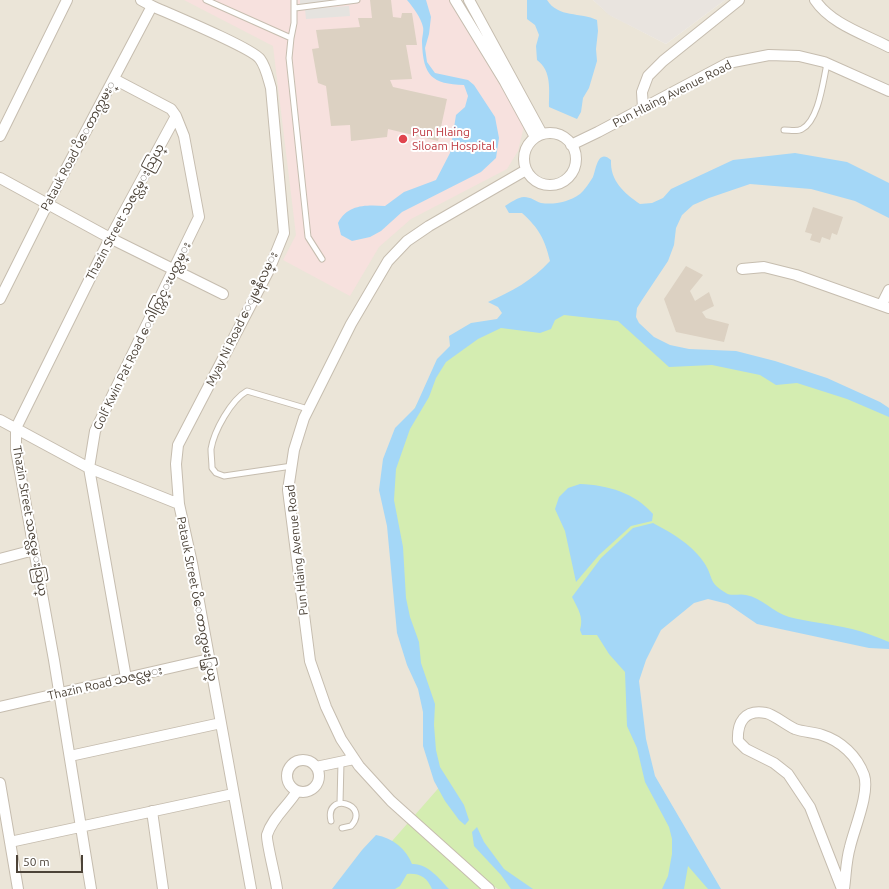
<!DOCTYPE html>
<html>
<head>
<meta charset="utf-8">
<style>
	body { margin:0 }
	#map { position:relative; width:889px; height:889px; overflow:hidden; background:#f6f3eb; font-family:Ubuntu,sans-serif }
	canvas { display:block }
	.scale { position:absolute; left:16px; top:855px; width:67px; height:18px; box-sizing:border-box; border:2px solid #4c4338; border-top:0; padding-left:5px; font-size:12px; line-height:14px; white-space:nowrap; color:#4c4338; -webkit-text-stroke:3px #fff; paint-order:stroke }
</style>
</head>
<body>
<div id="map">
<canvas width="889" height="889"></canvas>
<div class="scale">50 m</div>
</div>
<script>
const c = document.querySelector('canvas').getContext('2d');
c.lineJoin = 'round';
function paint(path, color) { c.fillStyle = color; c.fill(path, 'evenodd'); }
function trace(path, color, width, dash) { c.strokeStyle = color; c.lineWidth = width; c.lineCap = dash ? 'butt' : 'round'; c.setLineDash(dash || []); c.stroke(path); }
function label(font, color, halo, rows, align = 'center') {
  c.font = font + ' Ubuntu,"Noto Sans Myanmar",sans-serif'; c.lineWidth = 4; c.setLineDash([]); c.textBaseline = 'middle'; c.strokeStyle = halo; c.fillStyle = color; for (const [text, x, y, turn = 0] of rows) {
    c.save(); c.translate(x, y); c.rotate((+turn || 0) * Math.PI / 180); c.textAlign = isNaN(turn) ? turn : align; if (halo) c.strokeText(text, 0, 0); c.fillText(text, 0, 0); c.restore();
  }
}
const residential = new Path2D(`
	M0,0H593L610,15L666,44L725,0H889V889H0Z`);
const industrial = new Path2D(`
	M593,0H725L666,44L609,15Z`);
const medical = new Path2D(`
	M184,0H450L524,126L518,151L507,169L411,219L379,247L350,296L283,260L296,235L273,46Z`);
const green = new Path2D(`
	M562,279L670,355L773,368L889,413V644L787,623L690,585L632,663L651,780L715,889H498L495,887L493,889H350L443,783L429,752L424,698L406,629L387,492L398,438L440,363Z`);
const parking = new Path2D(`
	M300,0H352L300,5Z
	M349,6L350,16L306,19L305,9Z`);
const water = new Path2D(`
	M407,0H426L431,17L429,34L425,48L427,62L435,73L468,80L474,85L495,117L499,138L496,158L481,172L402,212L381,231L370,237L352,241L341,235L338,223C348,204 366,205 385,206L404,192L436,180L450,153L456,115L465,107L468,96L464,85C432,84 423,76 422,42C422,37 424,31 423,27C421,18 413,7 407,0Z
	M527,0H547C558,18 581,12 597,20L598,31L596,49L597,61L589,88L583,98L581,112L577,119L549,107C549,90 552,71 537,60L536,46L539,35L535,25L527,19Z
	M795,153L847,162L889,183V218L855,201L811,189L750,184L709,198L693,205L682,215L676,228L674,245L668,261L642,300L637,308L636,317L639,323L654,337L670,345L689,349L736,351L775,361L827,378L880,402L889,408V417L847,399L797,383L776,385L760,375L712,365L669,367L618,321L564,315L555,320L551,329L540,333L501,328L478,339L446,362L436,378L429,397L410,429L396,469L394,500L403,547L406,598L410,617L419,642L421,663L435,704L434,725L436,750L440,767L464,805L469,820L465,825L459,820L445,801L434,781L423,746V712L418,689L407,665L397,633L387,526L379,490L383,459L395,428L415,408L437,359L450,346L449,336L471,323L497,319L502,313L498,307L488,302C512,291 532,281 550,261C545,240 539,228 522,213H509L505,206C510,203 518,197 524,197C531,197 535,201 541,203C554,205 569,202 580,194C584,191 590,182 593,177C596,169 598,148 611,160C610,181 624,193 640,204L652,203L663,198L671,189L733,160Z
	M580,484C608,485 635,493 653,514L652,521L631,526L599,555L576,582L565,531L555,509L559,497L568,488Z
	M653,523C672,533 694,546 705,564C714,579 708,582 726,593C732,597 739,593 746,595C762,598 773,612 789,617C809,622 831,624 852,629C864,632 877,637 889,642V649L869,648L757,624L728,604L708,599L694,603L661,630L646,660L639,681L646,739L655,776L721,889H708L688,866L684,889H662L668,876L672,854V839L669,827L645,782L637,748L627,726L625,672L609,654L597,635H582L580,630C584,617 578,609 572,597L601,558L633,528Z
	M477,827L484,842L504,869L533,889H511L501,875L474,846L472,832Z
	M376,835C393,838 406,849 412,864C427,863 440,879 449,889H432C427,877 419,873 407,874L400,886L395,889H332L362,850Z`);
const building = new Path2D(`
	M370,0H391L393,17L401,18L402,13H412L417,45H406L412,79L390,80L393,87L447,99L438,141L388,129L387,137L351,141L350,125L331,126L326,86L318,83L312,49L319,48L316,30L360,27L358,18H372Z
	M813,207L843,217L837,235L832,233L830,240L822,237L820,243L810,240L812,234L805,232Z
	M686,266L703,275L690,291L695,301L709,292L714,306L702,312L706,318L729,324L724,342L676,332L664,299Z`);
const lane = new Path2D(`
	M206,0L291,38L289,58L308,237L322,259
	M295,8L357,0
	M291,38L294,23V0
	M784,130C790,130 797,132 802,129C819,120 823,81 827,64
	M292,466L224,476L216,473L212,468C212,462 211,455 211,449C214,431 231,400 247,391L308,409
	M340,803L341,762
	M331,821C324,791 371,804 351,826L342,828`);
const street = new Path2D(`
	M455,0L505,82L535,137
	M469,0L542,134
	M815,0C831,24 864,34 889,47
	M152,6C170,14 252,48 260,59C266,67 268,78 271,88L284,233L269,270L178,445L176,464L179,504
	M643,108L642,92L648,76L663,61L739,0
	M524 159a26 26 0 1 1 52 0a26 26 0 1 1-52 0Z
	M0,136L67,0
	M571,145L598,132L728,63L769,55L799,56L824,62L889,91
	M0,178L110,238L223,294
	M742,269L764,267L796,275L889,308
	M0,299L48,203L152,6L141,0
	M882,304L889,290
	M0,420L89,468L179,504L192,563L251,889
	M0,559L34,550
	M126,678L89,468L95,431L199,217L184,136L176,116
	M0,707L209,659
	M70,756L221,723
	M287 776a16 16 0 1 1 32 0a16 16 0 1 1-32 0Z
	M316,767L354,759
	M0,783L18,889
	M152,811L163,889
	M10,842L233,794
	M91,889L54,660L16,450V428L110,238L176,116L171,109L114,79
	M277,889C276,879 266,841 267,835C272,818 288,806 297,791
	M489,889L391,801L359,766L341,739L326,707L310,661L288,490L294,450L304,418L351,324L388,261L407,241L429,226L526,170
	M842,889L810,807L788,774L774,763L746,749L738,741C737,723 744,709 766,713C773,714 786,725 795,729C803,732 813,732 822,735C841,741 857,756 864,775C870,793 854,829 850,847C846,860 846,875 844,889`);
const markers = [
	[403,139,5,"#e0444e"]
];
const streetNames = [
	["Pun Hlaing Avenue Road",672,94,-27],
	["Patauk Road ပိေတာက္လမး္",78,146,-62],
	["Thazin Street သဇင္လမ္းသြယ္",125,212,-62],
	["Myay Ni Road ေျမနီလမ္း",242,319,-64],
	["Golf Kwin Pat Road ေဂါက္ကြင္းပတ္လမ္း",142,336,-64],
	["Thazin Street သဇင္လမ္းသြယ္",30,521,80],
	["Pun Hlaing Avenue Road",297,550,-96],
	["Patauk Street ပိေတာက္လမး္သြယ္",197,599,79],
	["Thazin Road သဇင္လမ္း",105,683,-13]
];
const healthNames = [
	["Pun Hlaing",412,132],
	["Siloam Hospital",412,146]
];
paint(residential, '#ebe5d8');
paint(industrial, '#e9e4df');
paint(medical, '#f7e1de');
paint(green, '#d4edb1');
paint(parking, '#e5e3df');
paint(water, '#a4d7f7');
paint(building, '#dcd1c2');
trace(lane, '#c6bdaf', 7);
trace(street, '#c6bdaf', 12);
trace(lane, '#fff', 5);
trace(street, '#fff', 10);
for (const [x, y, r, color] of markers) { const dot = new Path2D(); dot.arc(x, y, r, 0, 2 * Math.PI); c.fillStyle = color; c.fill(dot); trace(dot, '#fff', 1.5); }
label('12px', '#4c4338', '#fff', streetNames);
label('12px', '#be3a42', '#fff', healthNames, 'left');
</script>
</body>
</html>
